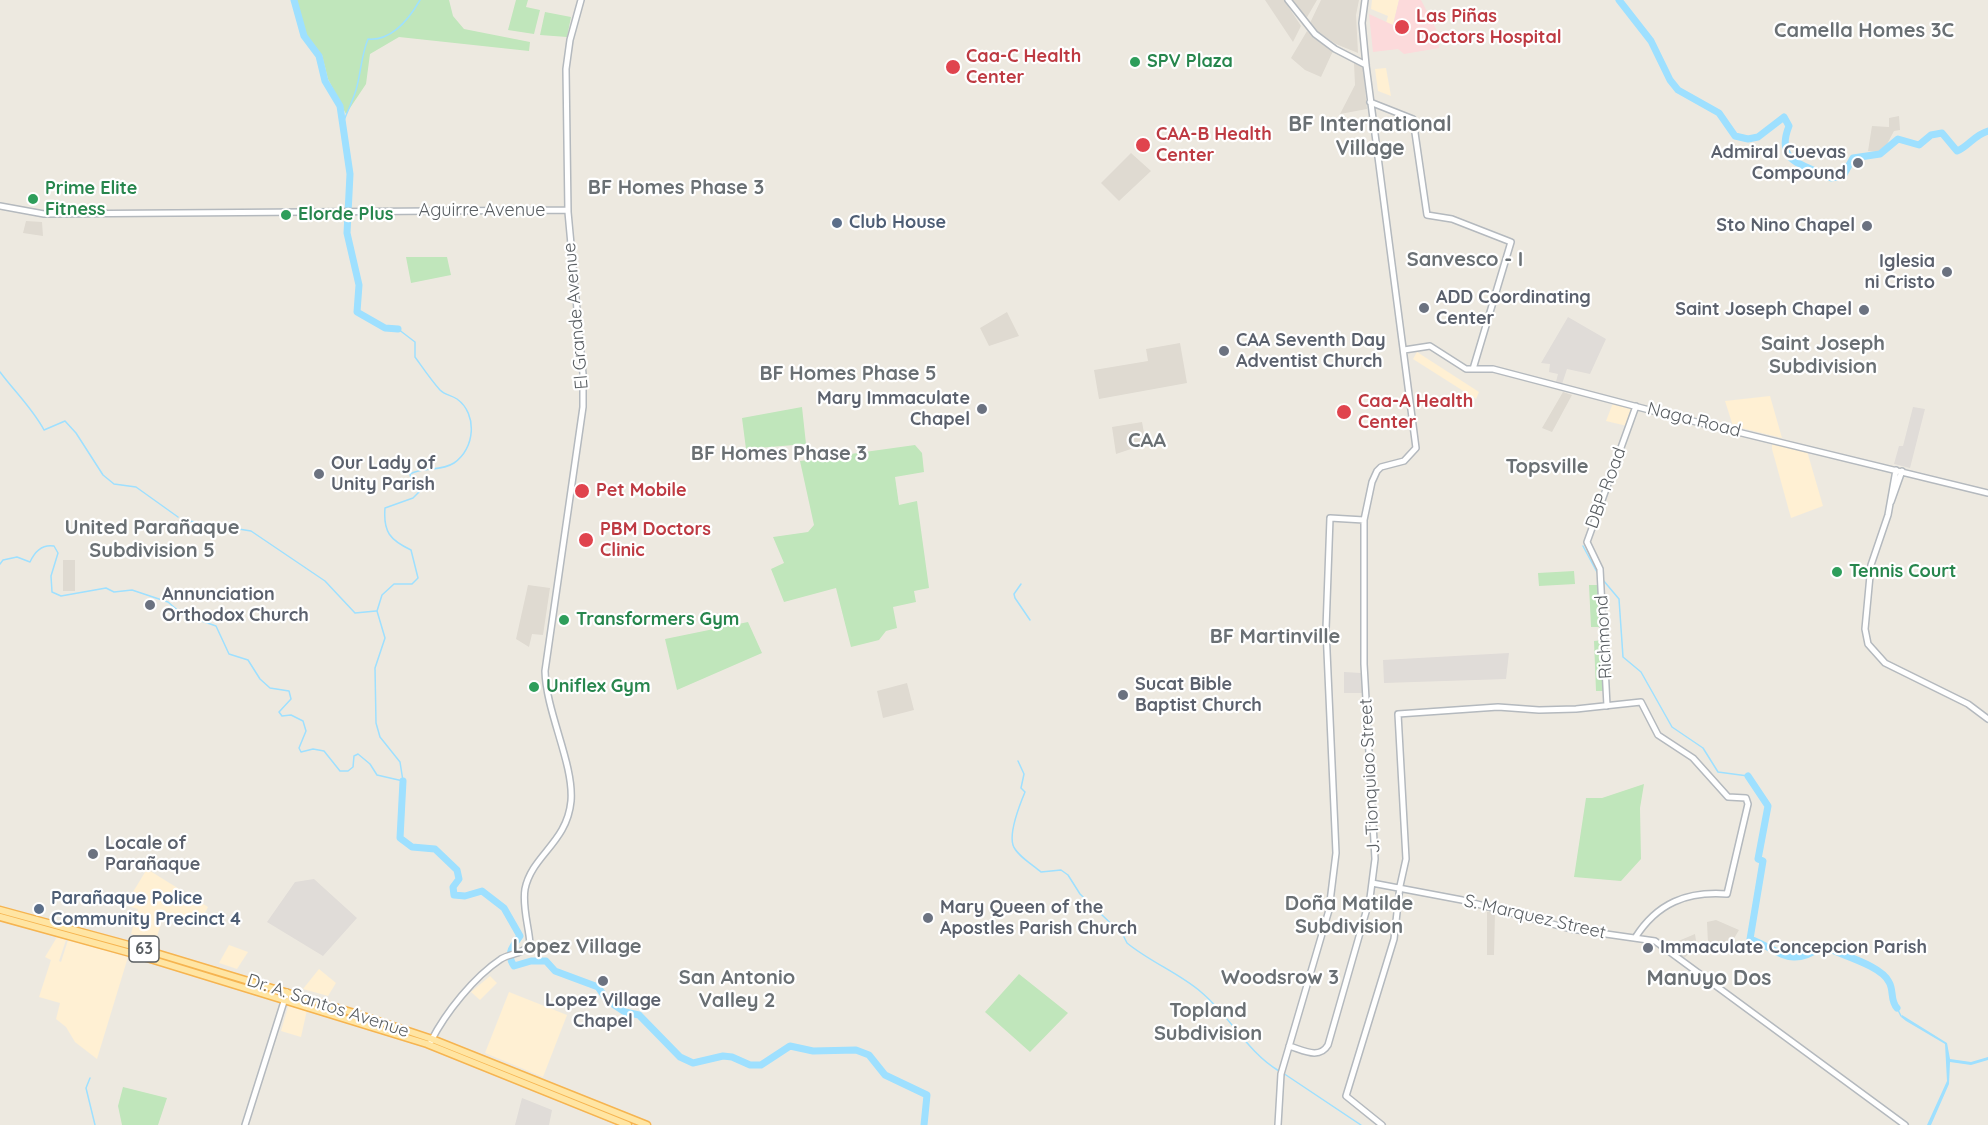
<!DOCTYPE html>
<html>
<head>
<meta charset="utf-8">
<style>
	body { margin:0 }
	canvas { display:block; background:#ede9e0 }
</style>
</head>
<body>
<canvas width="1988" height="1125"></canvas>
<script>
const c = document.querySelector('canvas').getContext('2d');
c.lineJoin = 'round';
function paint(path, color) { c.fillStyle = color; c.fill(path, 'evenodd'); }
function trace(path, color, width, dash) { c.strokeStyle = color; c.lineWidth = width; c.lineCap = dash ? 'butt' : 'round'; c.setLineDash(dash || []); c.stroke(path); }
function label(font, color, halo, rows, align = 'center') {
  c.font = font + ' Quicksand,sans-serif'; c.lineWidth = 4.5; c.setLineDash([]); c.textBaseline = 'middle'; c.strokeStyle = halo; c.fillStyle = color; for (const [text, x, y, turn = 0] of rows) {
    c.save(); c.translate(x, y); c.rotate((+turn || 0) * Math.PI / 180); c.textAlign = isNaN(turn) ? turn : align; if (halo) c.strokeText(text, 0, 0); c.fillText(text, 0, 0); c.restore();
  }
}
const commercial = new Path2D(`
	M1372,0H1399L1393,25L1386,23L1388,16L1371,9Z
	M1386,68L1391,96L1378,91L1375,69Z
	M1417,352L1479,392L1476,399L1413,359Z
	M1770,396L1782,438L1733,426L1725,401Z
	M1613,403L1633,408L1627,426L1606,421Z
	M1772,442L1807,451L1823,506L1791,518L1772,449Z
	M147,869L208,907L198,926L163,918L155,942L131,934L138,909L125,905Z
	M57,937L66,940L59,961L61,962L68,940L128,957L97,1059L75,1042L66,1027L56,1019L60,1003L39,997L51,960L45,957Z
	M229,945L248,952L237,969L219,963Z
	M319,969L336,983L328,996L303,989Z
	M490,976L497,983L480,1000L471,992Z
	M509,992L567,1015L543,1077L485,1053Z
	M289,1004L307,1010L301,1037L281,1031Z`);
const industrial = new Path2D(`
	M1568,317L1606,339L1590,374L1567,369L1562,384L1556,382L1558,374L1549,372L1550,364L1541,363Z
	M1913,407L1925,409L1910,468L1894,464L1899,446H1903Z
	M1509,653L1506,679L1384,683L1383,660Z
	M1344,672L1361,673L1362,693H1344Z
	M314,879L357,918L323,956L267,922L295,882Z
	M522,1098L552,1110L549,1125H515Z`);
const education = new Path2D(`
	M1265,0H1284L1301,26L1293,42Z
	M1290,0H1317L1306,19Z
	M1321,0H1359L1356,15L1358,53L1336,44L1312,28L1310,23Z
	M1307,31L1333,51L1321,77L1305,70L1291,58Z
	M1354,63L1363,67L1367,109L1340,114L1355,85Z
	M1899,116L1900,130L1894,131L1886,146L1877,152L1868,151L1872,126L1889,127V118Z
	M1131,153L1151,171L1119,201L1101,183Z
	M26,221L42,222L43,236L23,233Z
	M1007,312L1019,336L989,346L980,328Z
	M1180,343L1187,383L1099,399L1094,370L1148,361L1146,349Z
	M1563,392L1572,395L1552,432L1542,428Z
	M1142,422L1146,444L1116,454L1112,427Z
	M63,560H75V591H63Z
	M528,585L550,588L543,635L532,634L529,647L516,639Z
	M907,683L914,710L883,718L877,691Z
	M1487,912H1495L1494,955H1487Z
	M1716,920L1739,930L1726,952L1708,944L1707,922Z
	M1695,934L1697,947L1684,958L1672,949L1676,942Z`);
const medical = new Path2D(`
	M1399,0H1421L1436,29L1439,48L1404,54L1398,49L1373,52L1369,14L1393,25Z`);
const green = new Path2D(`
	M294,0H449L453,16L464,29L530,42L529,51L399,37L370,54L366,84L346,114L328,79L322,55L304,36Z
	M516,0H528L526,7L540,10L534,34L508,30Z
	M545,12L571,17L567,37L540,35Z
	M406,257H447L451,275L411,283Z
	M802,407L806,444L746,449L742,418Z
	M915,445L922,453L924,472L895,477L899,505L917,501L929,588L914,591L916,602L893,607L897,628L886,631L879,640L851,647L836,588L784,602L771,569L784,563L773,537L808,532L814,525L800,461Z
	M1574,571L1575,584L1539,586L1538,573Z
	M1589,585H1599L1602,627H1591Z
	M748,622L762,653L677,690L665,639Z
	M1603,640L1605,691H1596L1594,641Z
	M1644,784L1640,808L1641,859L1621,881L1574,877L1586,798H1602Z
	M1019,974L1068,1013L1030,1052L985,1012Z
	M123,1087L167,1098L158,1125H122L118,1106Z`);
const water = new Path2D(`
	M1902,1015L1947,1043L1950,1059L1971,1062L1988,1057V1060L1971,1065L1950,1062L1949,1084L1931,1125H1927L1947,1081L1945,1044L1906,1021L1901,1017Z`);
const stream = new Path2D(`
	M342,126C346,114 352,103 356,90C361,73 361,56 368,39C391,41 409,19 420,0
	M0,372C15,392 32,408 44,430L65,421L76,433L103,475L114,484L136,487L178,517
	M183,520L251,531L325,581L355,613L376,611
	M1583,546L1598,574
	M0,564L3,560L17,557L30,562C35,551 42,544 54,546L58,553L51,576L52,592L61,596L106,588L114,592L132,590L168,602L182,614L216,626L229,654L248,660L260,679L270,688L289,691L291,699L279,712L282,716L291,715L303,721L306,731L299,748L301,752L313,749L324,751L340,771H348L353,767L354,756L358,754L370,764L377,775L403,781L400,762L380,737L376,723L375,668L385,638L377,611L382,595L394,584H412L418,578L411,550C390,540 383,532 385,508L413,498L423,488L412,483L410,474C425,466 440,472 454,463C475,449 478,414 457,399C451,395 445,395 440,390C431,380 423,368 415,357V342L398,329
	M1603,580L1619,599L1623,657L1641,672L1672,727L1703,748L1718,772L1748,776
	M1021,584L1014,594L1015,598L1030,620
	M1018,761L1024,774L1021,788L1025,792C1020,804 1009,832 1013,845C1016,855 1033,865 1041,872L1061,870L1068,875L1080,894L1123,935L1127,943C1150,962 1179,973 1201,992C1230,1016 1247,1052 1279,1071
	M1897,1008L1901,1016
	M1283,1073L1361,1125
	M90,1078L86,1088L95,1125`);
const river = new Path2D(`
	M294,0L304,36L319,56L325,81L340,106L350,174L347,233L359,285L357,312L385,328L398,329
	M1619,0L1651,41L1670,80L1678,90L1719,113L1735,136L1748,139L1758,137L1784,117L1789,126C1774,164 1805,164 1831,178L1843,176L1853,158L1880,154L1898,139L1919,145L1931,135L1942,133L1957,151C1969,146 1974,135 1988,131
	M1748,776L1768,806L1758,859L1763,861L1750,939C1782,951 1789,969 1823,946C1840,955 1881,965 1889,982C1894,990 1890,1001 1897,1008
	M403,781L400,838L412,847L435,849L457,870L459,879L453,887L454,895L465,896L482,891L504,908L520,936C512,947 506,954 514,966L531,961H546L555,971L598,987L607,1000L625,1012L639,1015L680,1057L693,1063L723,1056L732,1057L750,1065H761L790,1046L813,1051L856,1050L869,1055L885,1075L927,1095L924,1125`);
const secondary = new Path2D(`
	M1288,0L1315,34L1335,49L1366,65
	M1370,102L1413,119L1427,215L1452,219L1511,242L1473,369
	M0,206L44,214L568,210
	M1404,350L1430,346L1466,369H1493L1676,417L1988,493
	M1896,470L1888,515L1871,565L1865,629L1868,644L1885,663L1968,704L1988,719
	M1891,502L1902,471
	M1607,706L1600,569L1587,542L1636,406
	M1372,883L1462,900L1571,929L1655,941L1905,1125
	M431,1041C446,1012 474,977 501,959C511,953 522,955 530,944C529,927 522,907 525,889C532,855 567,843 571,801C574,764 546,712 545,671L583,407V374L568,212L566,69L570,40L581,0
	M1289,1046C1303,1050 1319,1060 1328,1045L1370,898L1375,859L1364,664V520L1372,482L1377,471L1381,467L1404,461L1416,448L1366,65L1362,23L1365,0
	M245,1125L287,992
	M1278,1125L1281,1074L1329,910L1336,853L1326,629L1330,518L1364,520
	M1382,1125L1346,1096L1394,939L1400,886L1406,859L1398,714L1498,707L1539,710L1576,709L1641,702L1658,735L1693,758L1728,797L1746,798L1748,804L1727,894C1687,891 1657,903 1635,938`);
const primary = new Path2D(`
	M0,910L136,947L351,1012L432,1039L647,1125
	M0,917L134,954L427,1044L628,1125`);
const markers = [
	[1402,27,8,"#e0444e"],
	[1135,62,6,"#2e9e5b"],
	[953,67,8,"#e0444e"],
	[1143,145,8,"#e0444e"],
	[1858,163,6,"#6b7280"],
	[33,199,6,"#2e9e5b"],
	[286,215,6,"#2e9e5b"],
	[837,223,6,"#5c6f8a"],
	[1867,226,6,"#6b7280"],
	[1947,272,6,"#6b7280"],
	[1424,308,6,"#6b7280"],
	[1864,310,6,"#6b7280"],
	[1224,351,6,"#6b7280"],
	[982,409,6,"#6b7280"],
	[1344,412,8,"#e0444e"],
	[319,474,6,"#6b7280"],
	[582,491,8,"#e0444e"],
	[586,540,8,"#e0444e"],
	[1837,572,6,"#2e9e5b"],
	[150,605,6,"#6b7280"],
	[564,620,6,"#2e9e5b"],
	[534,687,6,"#2e9e5b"],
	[1123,695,6,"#6b7280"],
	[93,854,6,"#6b7280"],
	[39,909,6,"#5c6f8a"],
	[928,918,6,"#6b7280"],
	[1648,948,6,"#6b7280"],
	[603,981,6,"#6b7280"]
];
const shields = [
	[144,949,30]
];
const shieldNames = [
	["63",144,949]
];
const healthNames = [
	["Las Piñas",1416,17],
	["Doctors Hospital",1416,38],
	["Caa-C Health",966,57],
	["Center",966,78],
	["CAA-B Health",1156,135],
	["Center",1156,156],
	["Caa-A Health",1358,402],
	["Center",1358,423],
	["Pet Mobile",596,491],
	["PBM Doctors",600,530],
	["Clinic",600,551]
];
const leisureNames = [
	["SPV Plaza",1147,62],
	["Prime Elite",45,189],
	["Fitness",45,210],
	["Elorde Plus",298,215],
	["Tennis Court",1849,572],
	["Transformers Gym",576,620],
	["Uniflex Gym",546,687]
];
const worshipNames = [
	["Admiral Cuevas",1846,153,"right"],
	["Compound",1846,174,"right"],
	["Sto Nino Chapel",1855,226,"right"],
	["Iglesia",1935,262,"right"],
	["ni Cristo",1935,283,"right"],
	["ADD Coordinating",1436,298],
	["Center",1436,319],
	["Saint Joseph Chapel",1852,310,"right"],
	["CAA Seventh Day",1236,341],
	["Adventist Church",1236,362],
	["Mary Immaculate",970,399,"right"],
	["Chapel",970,420,"right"],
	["Our Lady of",331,464],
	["Unity Parish",331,485],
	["Annunciation",162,595],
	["Orthodox Church",162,616],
	["Sucat Bible",1135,685],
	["Baptist Church",1135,706],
	["Locale of",105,844],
	["Parañaque",105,865],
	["Mary Queen of the",940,908],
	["Apostles Parish Church",940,929],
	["Immaculate Concepcion Parish",1660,948],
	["Lopez Village",603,1001,"center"],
	["Chapel",603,1022,"center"]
];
const streetNames = [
	["Aguirre Avenue",482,211],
	["El Grande Avenue",576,316,-95],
	["Naga Road",1694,420,14],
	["DBP Road",1606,488,-70],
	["Richmond",1604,637,-93],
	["J. Tionquiao Street",1370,776,-93],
	["S. Marquez Street",1535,917,13],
	["Dr. A. Santos Avenue",328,1006,18]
];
const serviceNames = [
	["Club House",849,223],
	["Parañaque Police",51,899],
	["Community Precinct 4",51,920]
];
const neighbourhoodNames = [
	["Camella Homes 3C",1864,31],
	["BF Homes Phase 3",676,188],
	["Sanvesco - I",1465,260],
	["Saint Joseph",1823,344],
	["Subdivision",1823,367],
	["BF Homes Phase 5",848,374],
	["CAA",1147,441],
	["BF Homes Phase 3",779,454],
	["Topsville",1547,467],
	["United Parañaque",152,528],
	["Subdivision 5",152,551],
	["BF Martinville",1275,637],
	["Doña Matilde",1349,904],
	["Subdivision",1349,927],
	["Lopez Village",577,947],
	["San Antonio",737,978],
	["Valley 2",737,1001],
	["Woodsrow 3",1280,978],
	["Topland",1208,1011],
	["Subdivision",1208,1034]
];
const quarterNames = [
	["BF International",1370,125],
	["Village",1370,149],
	["Manuyo Dos",1709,979]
];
paint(commercial, '#fff0d3');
paint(industrial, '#e0dcd8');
paint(education, '#dfdad1');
paint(medical, '#fcdadb');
paint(green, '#c0e6bb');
paint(water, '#9ee0ff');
trace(stream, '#9ee0ff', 1.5);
trace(river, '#9ee0ff', 7);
trace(secondary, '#b4b9be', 8);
trace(primary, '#f6b450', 9);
trace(secondary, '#fff', 5);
trace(primary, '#ffe5a3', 6);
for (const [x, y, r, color] of markers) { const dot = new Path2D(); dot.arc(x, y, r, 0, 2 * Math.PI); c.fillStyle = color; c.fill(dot); trace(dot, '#fff', 2); }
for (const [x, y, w] of shields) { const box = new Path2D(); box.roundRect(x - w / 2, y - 13, w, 26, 4.5); c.fillStyle = '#fff'; c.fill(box); trace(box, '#595e62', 1.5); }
label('bold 16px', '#595e62', null, shieldNames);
label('bold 18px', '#be3a42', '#fff', healthNames, 'left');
label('bold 18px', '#27864d', '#fff', leisureNames, 'left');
label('bold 18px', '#5b616d', '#fff', worshipNames, 'left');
label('18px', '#595e62', '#fff', streetNames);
label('bold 18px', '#4e5e75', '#fff', serviceNames, 'left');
label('bold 20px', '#6a7074', '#fff', neighbourhoodNames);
label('bold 21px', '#6a7074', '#fff', quarterNames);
</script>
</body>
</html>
